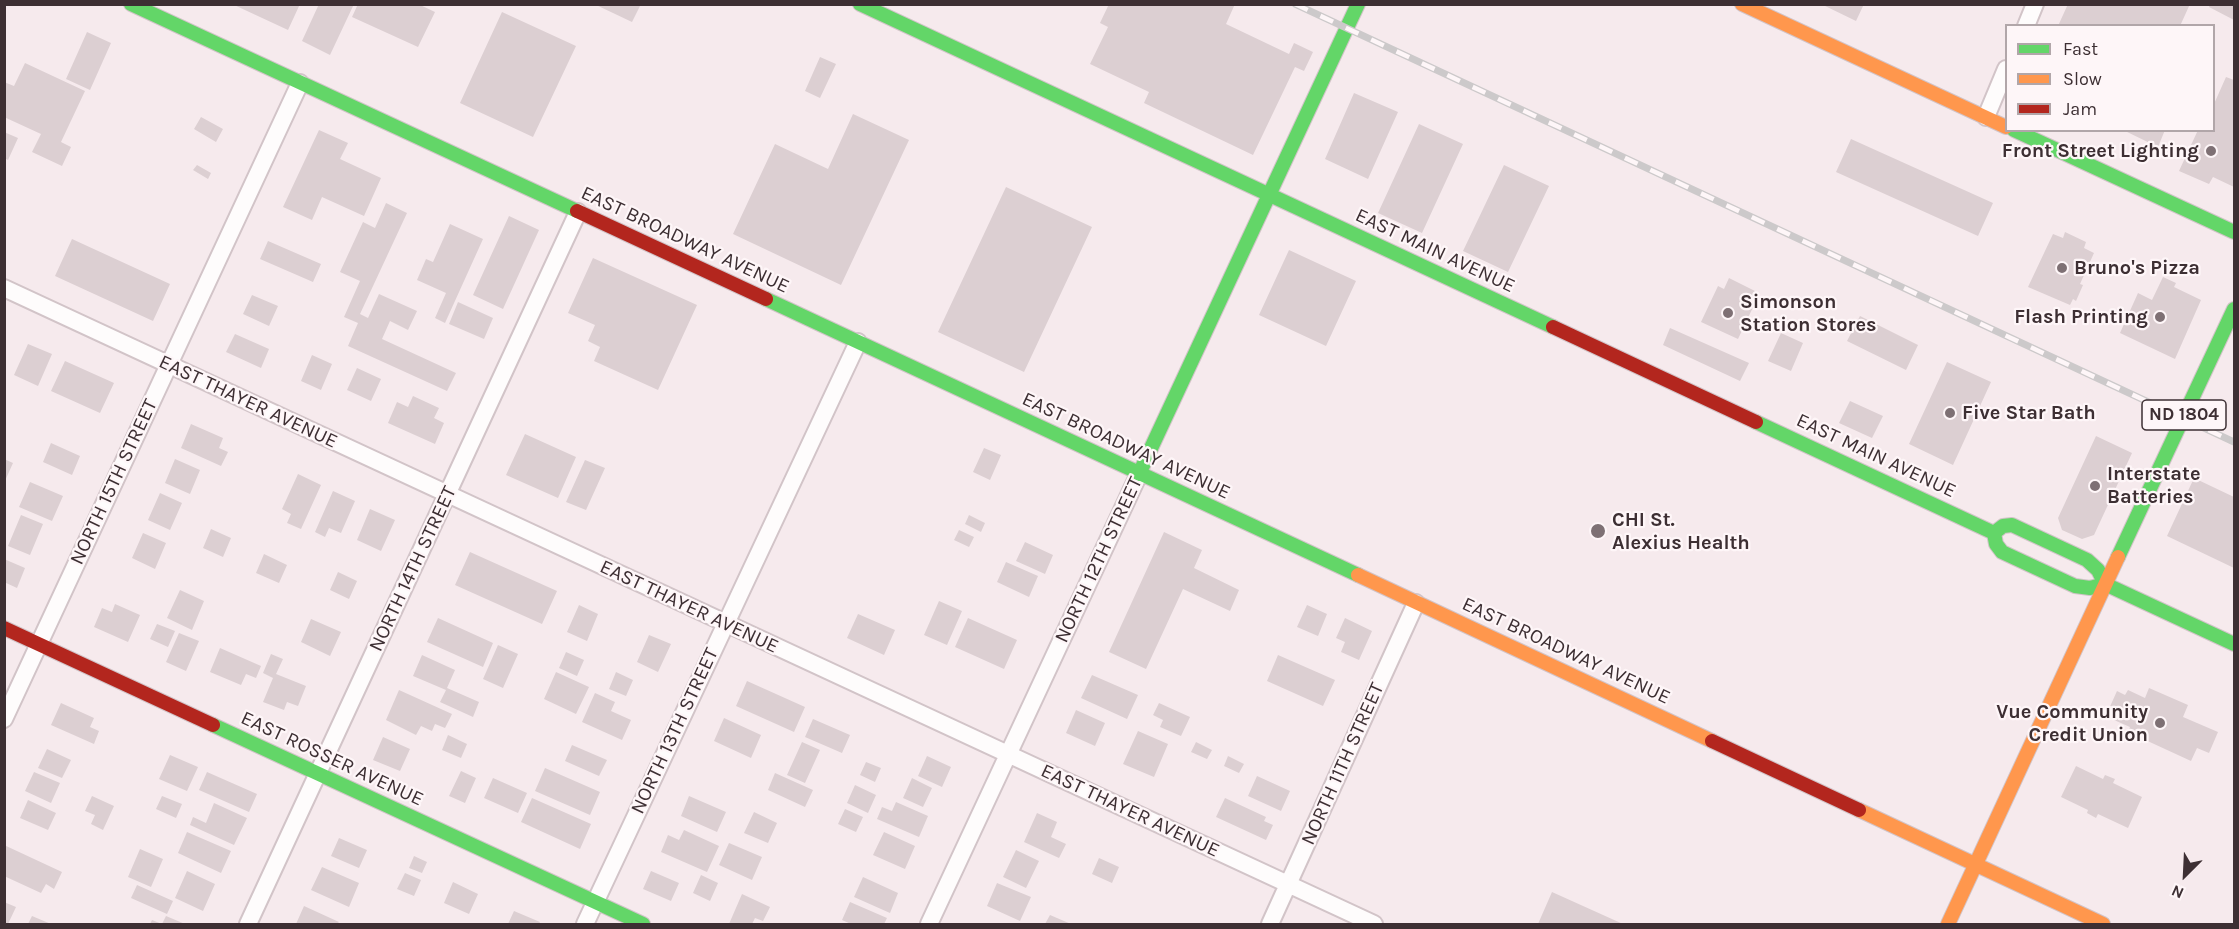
<!DOCTYPE html>
<html>
<head>
<meta charset="utf-8">
<style>
	body { margin:0 }
	#map { position:relative; width:2239px; height:929px; overflow:hidden; background:#f6eaed; font-family:Karla,sans-serif }
	canvas { display:block }
	.frame { position:absolute; inset:0; border:6px solid #3d2f33; pointer-events:none }
	.legend { position:absolute; left:2005px; top:24px; width:210px; height:108px; box-sizing:border-box; background:#fef6f8; border:2px solid #b1a6a9; margin:0; padding:8px 10px; list-style:none; font-size:18px; color:#3d2f33 }
	.legend li { display:flex; align-items:center; gap:12px; height:30px }
	.legend b { width:30px; border:2px solid #b1a6a9 }
	.north { position:absolute; left:2155px; top:845px; width:60px; height:60px; -webkit-text-stroke:4px #fef6f8; paint-order:stroke; rotate:204deg; font-size:16px; font-weight:700; line-height:24px; text-align:center; color:#3d2f33 }
	.north::after { content:''; display:block; margin:auto; width:21px; height:27px; background:#3d2f33; clip-path:polygon(50% 0,100% 100%,50% 72%,0 100%) }
</style>
</head>
<body>
<div id="map">
<canvas width="2239" height="929"></canvas>
<div class="frame"></div>
<ul class="legend">
<li><b style="height:8px;background:#63d668"></b>Fast</li>
<li><b style="height:8px;background:#ff974d"></b>Slow</li>
<li><b style="height:8px;background:#b3261e"></b>Jam</li>
</ul>
<div class="north">N</div>
</div>
<script>
const c = document.querySelector('canvas').getContext('2d');
c.lineJoin = 'round';
function paint(path, color) { c.fillStyle = color; c.fill(path, 'evenodd'); }
function trace(path, color, width, dash) { c.strokeStyle = color; c.lineWidth = width; c.lineCap = dash ? 'butt' : 'round'; c.setLineDash(dash || []); c.stroke(path); }
function label(font, color, halo, rows, align = 'center') {
  c.font = font + ' Karla,sans-serif'; c.lineWidth = 4.5; c.setLineDash([]); c.textBaseline = 'middle'; c.strokeStyle = halo; c.fillStyle = color; for (const [text, x, y, turn = 0] of rows) {
    c.save(); c.translate(x, y); c.rotate((+turn || 0) * Math.PI / 180); c.textAlign = isNaN(turn) ? turn : align; if (halo) c.strokeText(text, 0, 0); c.fillText(text, 0, 0); c.restore();
  }
}
const building = new Path2D(`
	M232,4H300L288,30Z
	M319,4H354L330,55L302,41Z
	M358,4H418L435,12L418,47L352,17Z
	M594,4H641L632,22Z
	M1109,4H1235L1226,24L1289,54L1294,43L1313,52L1304,71L1295,67L1253,155L1144,103L1149,92L1090,64L1108,27L1100,23Z
	M1821,4H1864L1856,21Z
	M2068,4H2190L2180,26H2058Z
	M2210,4H2234V20L2209,7Z
	M502,12L576,46L533,137L460,103Z
	M87,32L111,43L90,90L66,79Z
	M820,57L836,64L820,98L805,91Z
	M25,63L85,91L61,142L71,147L62,166L32,152L41,134L4,117V82L14,86Z
	M2226,77L2234,80V187L2213,177L2209,184L2179,171L2198,130H2214V104Z
	M1354,93L1398,112L1368,179L1325,159Z
	M853,114L909,140L841,285L733,234L775,144L828,169Z
	M201,117L223,129L216,142L194,129Z
	M1419,124L1463,144L1422,233L1378,213Z
	M319,130L348,143L340,159L381,178L364,216L322,197L312,220L283,207Z
	M2123,130H2165L2158,147Z
	M4,132L18,138L8,160L4,158Z
	M1851,139L1993,203L1978,236L1836,172Z
	M197,165L211,173L208,179L193,170Z
	M1504,165L1549,186L1508,272L1463,251Z
	M1006,187L1092,227L1024,372L938,332Z
	M386,203L407,213L360,314L368,318L379,294L417,311L408,330L390,321L382,339L456,373L447,391L348,346L358,323L344,317L360,281L340,272L363,222L375,228Z
	M509,216L539,230L503,309L473,295Z
	M450,224L483,239L445,323L435,318L446,293L417,280L426,259L433,262Z
	M2065,232L2086,242L2084,248L2094,253L2080,284L2083,285L2076,301L2073,299L2070,305L2028,287L2053,234L2063,238Z
	M72,239L170,284L153,321L55,276Z
	M268,241L321,264L313,282L260,259Z
	M1289,250L1356,281L1326,346L1259,315Z
	M593,258L697,305L658,390L594,361L600,347L588,341L595,325L568,313Z
	M2163,277L2176,283L2174,287L2201,300L2175,359L2120,333L2138,293L2152,300Z
	M1729,278L1755,291L1750,301L1755,303L1738,339L1701,322L1718,286L1724,289Z
	M252,295L278,306L269,326L243,314Z
	M458,302L493,318L484,339L449,324Z
	M1860,316L1918,345L1906,370L1847,341Z
	M1670,328L1749,363L1740,381L1663,345Z
	M1781,333L1803,343L1791,371L1768,361Z
	M235,334L269,349L261,368L226,352Z
	M28,344L52,354L38,386L14,375Z
	M312,355L332,364L321,390L301,381Z
	M65,361L114,383L100,413L51,391Z
	M1947,362L1991,382L1953,465L1909,444Z
	M357,368L381,379L371,401L347,390Z
	M413,396L439,408L434,418L444,423L435,444L388,423L397,402L408,407Z
	M1850,401L1883,416L1872,438L1839,423Z
	M191,424L223,438L219,448L228,452L221,466L181,448Z
	M525,434L576,457L558,498L506,475Z
	M2096,436L2132,453L2094,535L2082,539L2062,530L2058,518Z
	M51,443L80,456L72,475L43,462Z
	M984,448L1001,455L990,480L973,472Z
	M4,459L13,463L4,483Z
	M175,459L200,470L190,494L165,483Z
	M585,460L605,468L586,510L566,502Z
	M298,474L321,485L301,529L287,523L291,514L282,509Z
	M2194,478L2234,497V568L2167,536Z
	M30,482L63,496L52,521L19,507Z
	M333,491L355,501L341,533L329,528L325,537L315,532Z
	M160,493L182,503L170,530L148,520Z
	M370,509L395,520L381,551L357,540Z
	M21,515L43,524L30,555L8,546Z
	M969,515L985,523L981,532L965,524Z
	M211,529L231,538L223,557L203,548Z
	M959,530L974,537L969,547L954,540Z
	M1164,532L1202,550L1194,568L1239,590L1230,611L1183,589L1146,669L1109,652Z
	M143,533L166,543L155,569L132,558Z
	M1025,542L1053,555L1045,574L1016,561Z
	M470,552L557,591L542,624L455,585Z
	M264,554L287,565L279,583L256,573Z
	M4,559L25,568L17,588L4,582Z
	M1006,562L1038,576L1029,597L997,582Z
	M338,572L357,581L349,599L330,590Z
	M180,590L204,601L192,630L167,618Z
	M939,601L962,611L947,645L924,635Z
	M115,604L140,615L128,642L94,627L102,608L112,612Z
	M579,605L598,614L587,641L567,632Z
	M1307,605L1327,614L1318,636L1297,627Z
	M858,614L895,630L884,655L847,638Z
	M438,618L493,643L483,667L427,642Z
	M968,618L1017,640L1004,669L955,647Z
	M1345,618L1372,631L1359,660L1341,652L1345,642L1336,638Z
	M311,619L341,632L330,656L301,642Z
	M157,624L175,631L168,647L150,639Z
	M179,633L199,641L186,671L166,662Z
	M649,635L671,644L658,672L637,662Z
	M498,645L518,654L503,688L483,679Z
	M220,648L261,666L256,678L246,674L241,685L210,672Z
	M566,652L584,660L577,676L559,668Z
	M271,654L283,659L276,674L306,686L298,706L287,702L284,710L263,702L273,678L263,673Z
	M422,655L455,670L447,688L479,702L473,717L440,702L446,690L413,676Z
	M1278,655L1335,680L1323,706L1267,681Z
	M556,672L589,687L576,714L544,699Z
	M616,672L633,680L626,696L609,689Z
	M1092,675L1138,695L1127,719L1081,698Z
	M747,681L805,707L794,732L736,706Z
	M2149,688L2188,705L2183,717L2218,732L2209,753L2197,748L2191,761L2128,732L2130,727L2114,720L2116,715L2108,711L2117,691L2125,695L2128,690L2145,698Z
	M399,690L452,714L445,728L435,724L432,731L421,726L416,735L386,720Z
	M595,693L615,702L611,711L631,720L622,740L582,722Z
	M61,703L94,718L90,727L99,731L94,744L51,725Z
	M1159,703L1190,717L1181,736L1160,727L1163,720L1153,715Z
	M1076,710L1105,723L1095,746L1066,733Z
	M724,718L761,735L751,758L714,741Z
	M813,719L850,735L842,753L805,737Z
	M1138,731L1168,744L1154,777L1123,764Z
	M448,735L467,744L461,758L442,750Z
	M383,737L410,749L400,771L373,760Z
	M802,742L820,750L805,783L787,775Z
	M1196,742L1212,750L1207,759L1191,752Z
	M572,745L607,760L599,776L565,761Z
	M47,749L71,760L62,778L38,768Z
	M170,755L198,767L187,791L159,779Z
	M927,756L951,767L942,787L918,776Z
	M1228,756L1244,764L1239,773L1224,766Z
	M866,762L881,768L875,782L860,775Z
	M2076,766L2103,779L2105,775L2115,779L2113,783L2142,797L2128,828L2098,814L2096,818L2087,813L2088,810L2061,797Z
	M545,768L600,792L590,815L535,791Z
	M461,771L476,778L465,803L449,796Z
	M34,772L60,783L51,803L25,791Z
	M207,772L257,794L249,812L199,790Z
	M775,773L813,790L805,807L768,790Z
	M1257,776L1290,791L1281,811L1248,796Z
	M493,778L527,793L518,813L484,798Z
	M912,778L932,788L923,807L903,798Z
	M855,785L876,795L868,813L847,803Z
	M92,796L114,806L103,830L91,824L95,815L85,811Z
	M162,796L182,804L176,818L156,809Z
	M689,796L726,812L717,832L681,816Z
	M532,798L591,824L580,849L521,822Z
	M1225,798L1266,817L1264,821L1273,825L1266,840L1216,817Z
	M28,800L56,813L48,830L20,818Z
	M896,802L928,816L919,837L877,819L882,807L892,811Z
	M214,803L247,818L234,845L190,825L193,817L206,823Z
	M845,809L863,817L856,832L838,824Z
	M754,812L777,823L768,843L744,833Z
	M1037,813L1057,822L1051,837L1066,844L1059,858L1024,842Z
	M684,830L719,846L707,872L661,852L668,835L679,840Z
	M187,832L231,851L221,873L178,853Z
	M884,832L915,846L905,869L873,855Z
	M339,838L367,850L359,868L331,856Z
	M729,843L762,857L752,880L719,865Z
	M4,845L62,872L54,889L46,884L41,893L4,876Z
	M140,849L163,859L151,887L128,877Z
	M1016,850L1039,861L1026,888L1003,877Z
	M414,856L427,862L422,873L409,868Z
	M1099,858L1119,867L1112,883L1092,874Z
	M322,867L359,883L349,907L311,890Z
	M187,871L215,884L203,911L175,898Z
	M651,871L679,883L671,901L643,889Z
	M405,873L421,880L414,896L397,889Z
	M701,875L718,883L710,901L693,893Z
	M863,877L898,893L890,913L854,897Z
	M453,882L478,894L469,914L444,903Z
	M997,883L1031,897L1020,921L987,906Z
	M137,885L173,901L167,914L131,898Z
	M1552,892L1623,924H1538Z
	M742,894L770,907L763,921L755,918L752,924H729Z
	M4,902L16,907L8,924H4Z
	M850,902L887,918L884,924H851L842,920Z
	M304,906L339,922L337,924H296Z
	M514,911L540,922L539,924H508Z
	M1050,915L1071,924H1045Z
	M32,916L51,924H28Z
	M166,916L185,924H150L152,920L162,924Z`);
const street = new Path2D(`
	M2026,26L2035,4
	M1986,117L2006,69
	M4,288L1374,924
	M4,719L300,83
	M248,924L578,212
	M585,924L858,342
	M929,924L1139,474
	M1270,924L1416,603`);
const fast = new Path2D(`
	M131,4L577,211
	M860,4L1553,327
	M2014,130L2234,232
	M766,299L1358,575
	M1756,422L1994,533
	M1139,474L1358,4
	M1994,533L2003,526L2012,525L2087,560L2098,570L2105,584L2234,644
	M1994,533L1996,544L2002,552L2075,586L2090,588L2105,584
	M2118,557L2234,309
	M213,725L643,924`);
const slow = new Path2D(`
	M1742,4L2006,127
	M1358,575L1712,741
	M1859,810L2103,924
	M1948,924L2118,557`);
const jam = new Path2D(`
	M577,211L766,299
	M1553,327L1756,422
	M4,628L213,725
	M1712,741L1859,810`);
const rail = new Path2D(`
	M1295,4L2234,442`);
const markers = [
	[2211,151,6,"#7e7074"],
	[2062,268,6,"#7e7074"],
	[1728,313,6,"#7e7074"],
	[2160,317,6,"#7e7074"],
	[1950,413,6,"#7e7074"],
	[2095,486,6,"#7e7074"],
	[1598,531,8,"#7e7074"],
	[2160,723,6,"#7e7074"]
];
const shields = [
	[2184,415,84]
];
const shieldNames = [
	["ND 1804",2184,415]
];
const poiNames = [
	["Front Street Lighting",2199,151,"right"],
	["Bruno's Pizza",2074,268],
	["Simonson",1740,302],
	["Station Stores",1740,325],
	["Flash Printing",2148,317,"right"],
	["Five Star Bath",1962,413],
	["Interstate",2107,474],
	["Batteries",2107,497],
	["CHI St.",1612,520],
	["Alexius Health",1612,543],
	["Vue Community",2148,712,"right"],
	["Credit Union",2148,735,"right"]
];
const streetNames = [
	["EAST BROADWAY AVENUE",685,240,25],
	["EAST MAIN AVENUE",1435,251,25],
	["EAST THAYER AVENUE",248,402,25],
	["EAST BROADWAY AVENUE",1126,446,25],
	["EAST MAIN AVENUE",1876,456,25],
	["NORTH 15TH STREET",114,482,-65],
	["NORTH 12TH STREET",1099,560,-65],
	["NORTH 14TH STREET",413,569,-65],
	["EAST THAYER AVENUE",689,607,25],
	["EAST BROADWAY AVENUE",1566,651,25],
	["NORTH 13TH STREET",675,731,-65],
	["EAST ROSSER AVENUE",332,759,25],
	["NORTH 11TH STREET",1343,764,-66],
	["EAST THAYER AVENUE",1130,811,25]
];
paint(building, '#dccfd2');
trace(street, '#d2c4c8', 20);
trace(fast, '#d2c4c8', 16);
trace(slow, '#d2c4c8', 16);
trace(jam, '#d2c4c8', 16);
trace(street, '#fefcfc', 16);
trace(fast, '#63d668', 14);
trace(slow, '#ff974d', 14);
trace(jam, '#b3261e', 14);
trace(rail, '#ccc9ca', 7);
trace(rail, '#fef6f8', 4.5, [14]);
for (const [x, y, r, color] of markers) { const dot = new Path2D(); dot.arc(x, y, r, 0, 2 * Math.PI); c.fillStyle = color; c.fill(dot); trace(dot, '#fef6f8', 2); }
for (const [x, y, w] of shields) { const box = new Path2D(); box.roundRect(x - w / 2, y - 15, w, 30, 4.5); c.fillStyle = '#fef6f8'; c.fill(box); trace(box, '#3d2f33', 1.5); }
label('bold 18px', '#3d2f33', null, shieldNames);
label('bold 20px', '#3d2f33', '#fef6f8', poiNames, 'left');
label('20px', '#3d2f33', '#fef6f8', streetNames);
</script>
</body>
</html>
